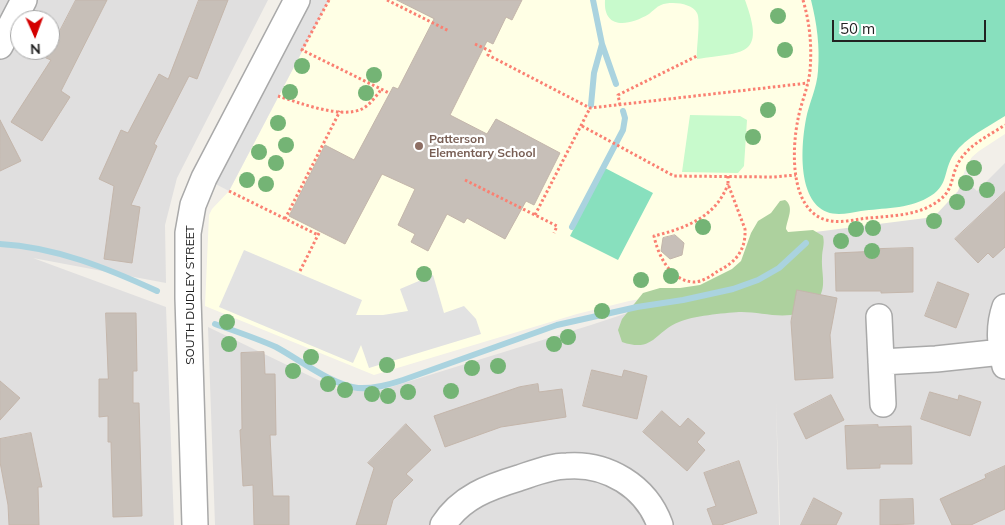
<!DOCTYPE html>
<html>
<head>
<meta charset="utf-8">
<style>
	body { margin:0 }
	#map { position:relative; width:1005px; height:525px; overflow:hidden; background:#f2efe9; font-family:Mulish,sans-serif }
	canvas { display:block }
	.north { position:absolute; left:10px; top:10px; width:50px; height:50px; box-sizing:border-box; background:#fff; border:1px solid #a7a7a7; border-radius:50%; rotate:178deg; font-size:14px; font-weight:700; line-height:20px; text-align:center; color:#222 }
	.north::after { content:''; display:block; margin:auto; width:18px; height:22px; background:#d40000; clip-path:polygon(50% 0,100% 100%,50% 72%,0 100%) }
	.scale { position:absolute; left:832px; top:20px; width:154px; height:22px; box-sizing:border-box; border:2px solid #222; border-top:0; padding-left:6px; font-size:15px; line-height:18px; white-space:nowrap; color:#222; -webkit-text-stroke:4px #fff; paint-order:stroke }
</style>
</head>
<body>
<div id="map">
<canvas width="1005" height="525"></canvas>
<div class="north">N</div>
<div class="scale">50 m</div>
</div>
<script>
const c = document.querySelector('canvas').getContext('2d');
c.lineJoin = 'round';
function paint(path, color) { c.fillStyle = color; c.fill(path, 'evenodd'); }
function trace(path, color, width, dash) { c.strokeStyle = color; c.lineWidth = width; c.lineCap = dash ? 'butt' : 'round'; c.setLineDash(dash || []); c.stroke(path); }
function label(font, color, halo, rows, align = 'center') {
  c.font = font + ' Mulish,sans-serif'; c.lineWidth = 4.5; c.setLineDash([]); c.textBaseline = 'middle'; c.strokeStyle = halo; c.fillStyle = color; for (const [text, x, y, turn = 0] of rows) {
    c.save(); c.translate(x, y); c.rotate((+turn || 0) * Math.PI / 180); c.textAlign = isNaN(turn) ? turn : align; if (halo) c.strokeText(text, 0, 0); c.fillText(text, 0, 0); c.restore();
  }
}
const residential = new Path2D(`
	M0,0H268L177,178L165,225L166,283L33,258L166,307L174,525H0ZM20,20H50V50H20Z
	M1005,163V525H780L776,401L779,525H215L208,327L337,389L378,391L591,325L700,289L799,234L958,191L963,178L977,191Z`);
const education = new Path2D(`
	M329,0H1005V134L979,151L972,157L966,167L958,191L934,217L799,234L700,289L629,301L577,314L374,375L205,306L209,215L212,209L229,191Z`);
const forest = new Path2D(`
	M785,200C795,207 787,219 786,229L788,232L813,230L823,236C825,245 822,249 822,258C821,276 829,290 813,305C792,324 763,311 739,312C724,313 692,316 679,322C654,332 654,353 622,342L618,330L622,319L643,293L660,288H680L700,285L732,269L741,261L751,233L758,221L771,213L780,201Z`);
const park = new Path2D(`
	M605,0H745C766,57 744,52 697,59C696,49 701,20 697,13C692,3 671,1 661,5C656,7 653,11 649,14C629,26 603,30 605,0Z
	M690,115L740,116L747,120L744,166L738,173L682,172Z`);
const pitch = new Path2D(`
	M811,0H1005V116C988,127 966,137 954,154C942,172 950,186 927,198C908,209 882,208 861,211C850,213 837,216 827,212C797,200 801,145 806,119C809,103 817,88 818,71C820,46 817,24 811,0Z
	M605,168L653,193L618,260L570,236Z`);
const parking = new Path2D(`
	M297,0H329L229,191L204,178Z
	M244,250L362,300L356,315H383L408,311L400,289L433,275L444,313L464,306L476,319L481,334L369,368L361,345L353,363L219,307Z`);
const stream = new Path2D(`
	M593,0L602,44L616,84
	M591,105L594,73L602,44
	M572,227L623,130L625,118L623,111
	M0,244C55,247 107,268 157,291
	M215,324C235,331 256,338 276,347C300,360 332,385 358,388C374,389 388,385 403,380L557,325L637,307L683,300L733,289L758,280L779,268L806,243`);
const building = new Path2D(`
	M76,0H107L61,91L70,97L42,141L11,122L51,60L46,58Z
	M199,0H228L197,79L189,76L154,144L157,146L131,205L140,207L132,263L104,259L114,186L99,179L121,130L128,133L159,74L168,79Z
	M397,0H522L512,20L506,17L493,44L487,41L450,115L487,134L496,119L560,153L534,205L526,201L505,239L467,218L464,223L447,214L428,251L411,242L415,234L398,225L415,189L382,174L345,244L289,216L325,145L354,160L393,87L398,89L434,19Z
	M0,120L21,161L0,171Z
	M1005,192V247L993,258L988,253L978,263L955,239Z
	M675,235L684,243L682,255L670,259L661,251L663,238Z
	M913,248V292L881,293V291H836L835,253L880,251V249Z
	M938,282L969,294L956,328L925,316Z
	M797,290L837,298L830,335L833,378L795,380L791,322Z
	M106,313H136L137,371H133V403H139L142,516L113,517L111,442H108V416L99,417V379H108Z
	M264,352L265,374H275L276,435H270L273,496H289V525H254L253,485L243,486L240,430L242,429L241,353Z
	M592,370L622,377L624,370L647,376L637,419L583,406Z
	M0,381L20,398L0,420Z
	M538,384L539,392L562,389L566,417L501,427L445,447L434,416L519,387Z
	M930,392L958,400L959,395L981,402L970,436L921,419Z
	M831,395L844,420L806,439L794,414Z
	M662,411L680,427L688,418L705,433L697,442L705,450L687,471L643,432Z
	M406,424L431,450L406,474L413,480L393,500L386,525H356L374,468L368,463Z
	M878,425V427L911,426L912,464H880V468L847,469L845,426Z
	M31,433L42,487H38L39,525H9L8,505L0,462V439Z
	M739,461L757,513L721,525H713L707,509L716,506L704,473Z
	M1005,466V509L971,525H952L940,499L986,478L985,475Z
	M814,498L842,513L836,525H801Z
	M913,499L914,524L880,525V500Z`);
const path = new Path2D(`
	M329,0L302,50L389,93
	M387,0L449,31
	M803,0C810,24 812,46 810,71C808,88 801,103 798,119C792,148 789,209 826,220C837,223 849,221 860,219C883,216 910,217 930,206C957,192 948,179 960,160C970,144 990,135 1005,125
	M475,44L490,51L488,55L590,108L808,83
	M278,96C300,103 341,119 362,109C370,105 376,96 381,90
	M620,105L618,95L697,56
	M582,126L674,176L774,177L796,175
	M728,176V184L745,229C746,250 736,262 718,271C711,276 702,282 694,282C670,281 658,255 654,236C686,228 716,217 728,184
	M465,180L557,226L554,233
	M229,191L318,235
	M535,215L590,108
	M285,219L340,111
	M300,271L320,231`);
const minor = new Path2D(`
	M0,46L24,0
	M1005,307C998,327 1000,346 1005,366
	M879,317L883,404
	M881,362L936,359L1002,352
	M195,525L188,298V233L193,205L204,178L297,0
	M443,525C461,497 489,487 519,478C534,473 551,466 567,466C607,463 646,486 660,525`);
const trees = [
	[778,16],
	[785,50],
	[302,66],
	[374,75],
	[290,92],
	[366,93],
	[768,110],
	[278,123],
	[753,137],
	[286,145],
	[259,152],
	[276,163],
	[974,168],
	[247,180],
	[966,183],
	[266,184],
	[987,190],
	[957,202],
	[934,221],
	[703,227],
	[873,228],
	[856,229],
	[841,241],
	[872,251],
	[424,274],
	[671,276],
	[641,280],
	[602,311],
	[227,322],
	[568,337],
	[229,344],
	[554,344],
	[311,357],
	[387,365],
	[498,366],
	[472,368],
	[293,371],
	[328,384],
	[345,390],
	[451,391],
	[408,392],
	[372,394],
	[388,396]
];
const markers = [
	[419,146,5,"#8d6e63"]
];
const educationNames = [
	["Patterson",429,139],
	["Elementary School",429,153]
];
const streetNames = [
	["SOUTH DUDLEY STREET",190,295,-90]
];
paint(residential, '#e0dfdf');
paint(education, '#ffffe5');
paint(forest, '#add19e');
paint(park, '#c8facc');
paint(pitch, '#88e0be');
paint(parking, '#e2e2e2');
trace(stream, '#aad3df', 6);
paint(building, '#c7bfb8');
trace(building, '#c4b6ab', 1);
trace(minor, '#a9a9a9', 28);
trace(path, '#fa8072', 3, [2.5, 2.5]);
trace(minor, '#fff', 25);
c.fillStyle = '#74b475';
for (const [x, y] of trees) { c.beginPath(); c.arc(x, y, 8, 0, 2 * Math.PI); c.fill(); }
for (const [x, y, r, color] of markers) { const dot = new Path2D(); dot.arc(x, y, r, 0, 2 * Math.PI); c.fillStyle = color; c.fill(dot); trace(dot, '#fff', 2); }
label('bold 12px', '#785e54', '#fff', educationNames, 'left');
label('12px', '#222', '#fff', streetNames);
</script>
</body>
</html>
